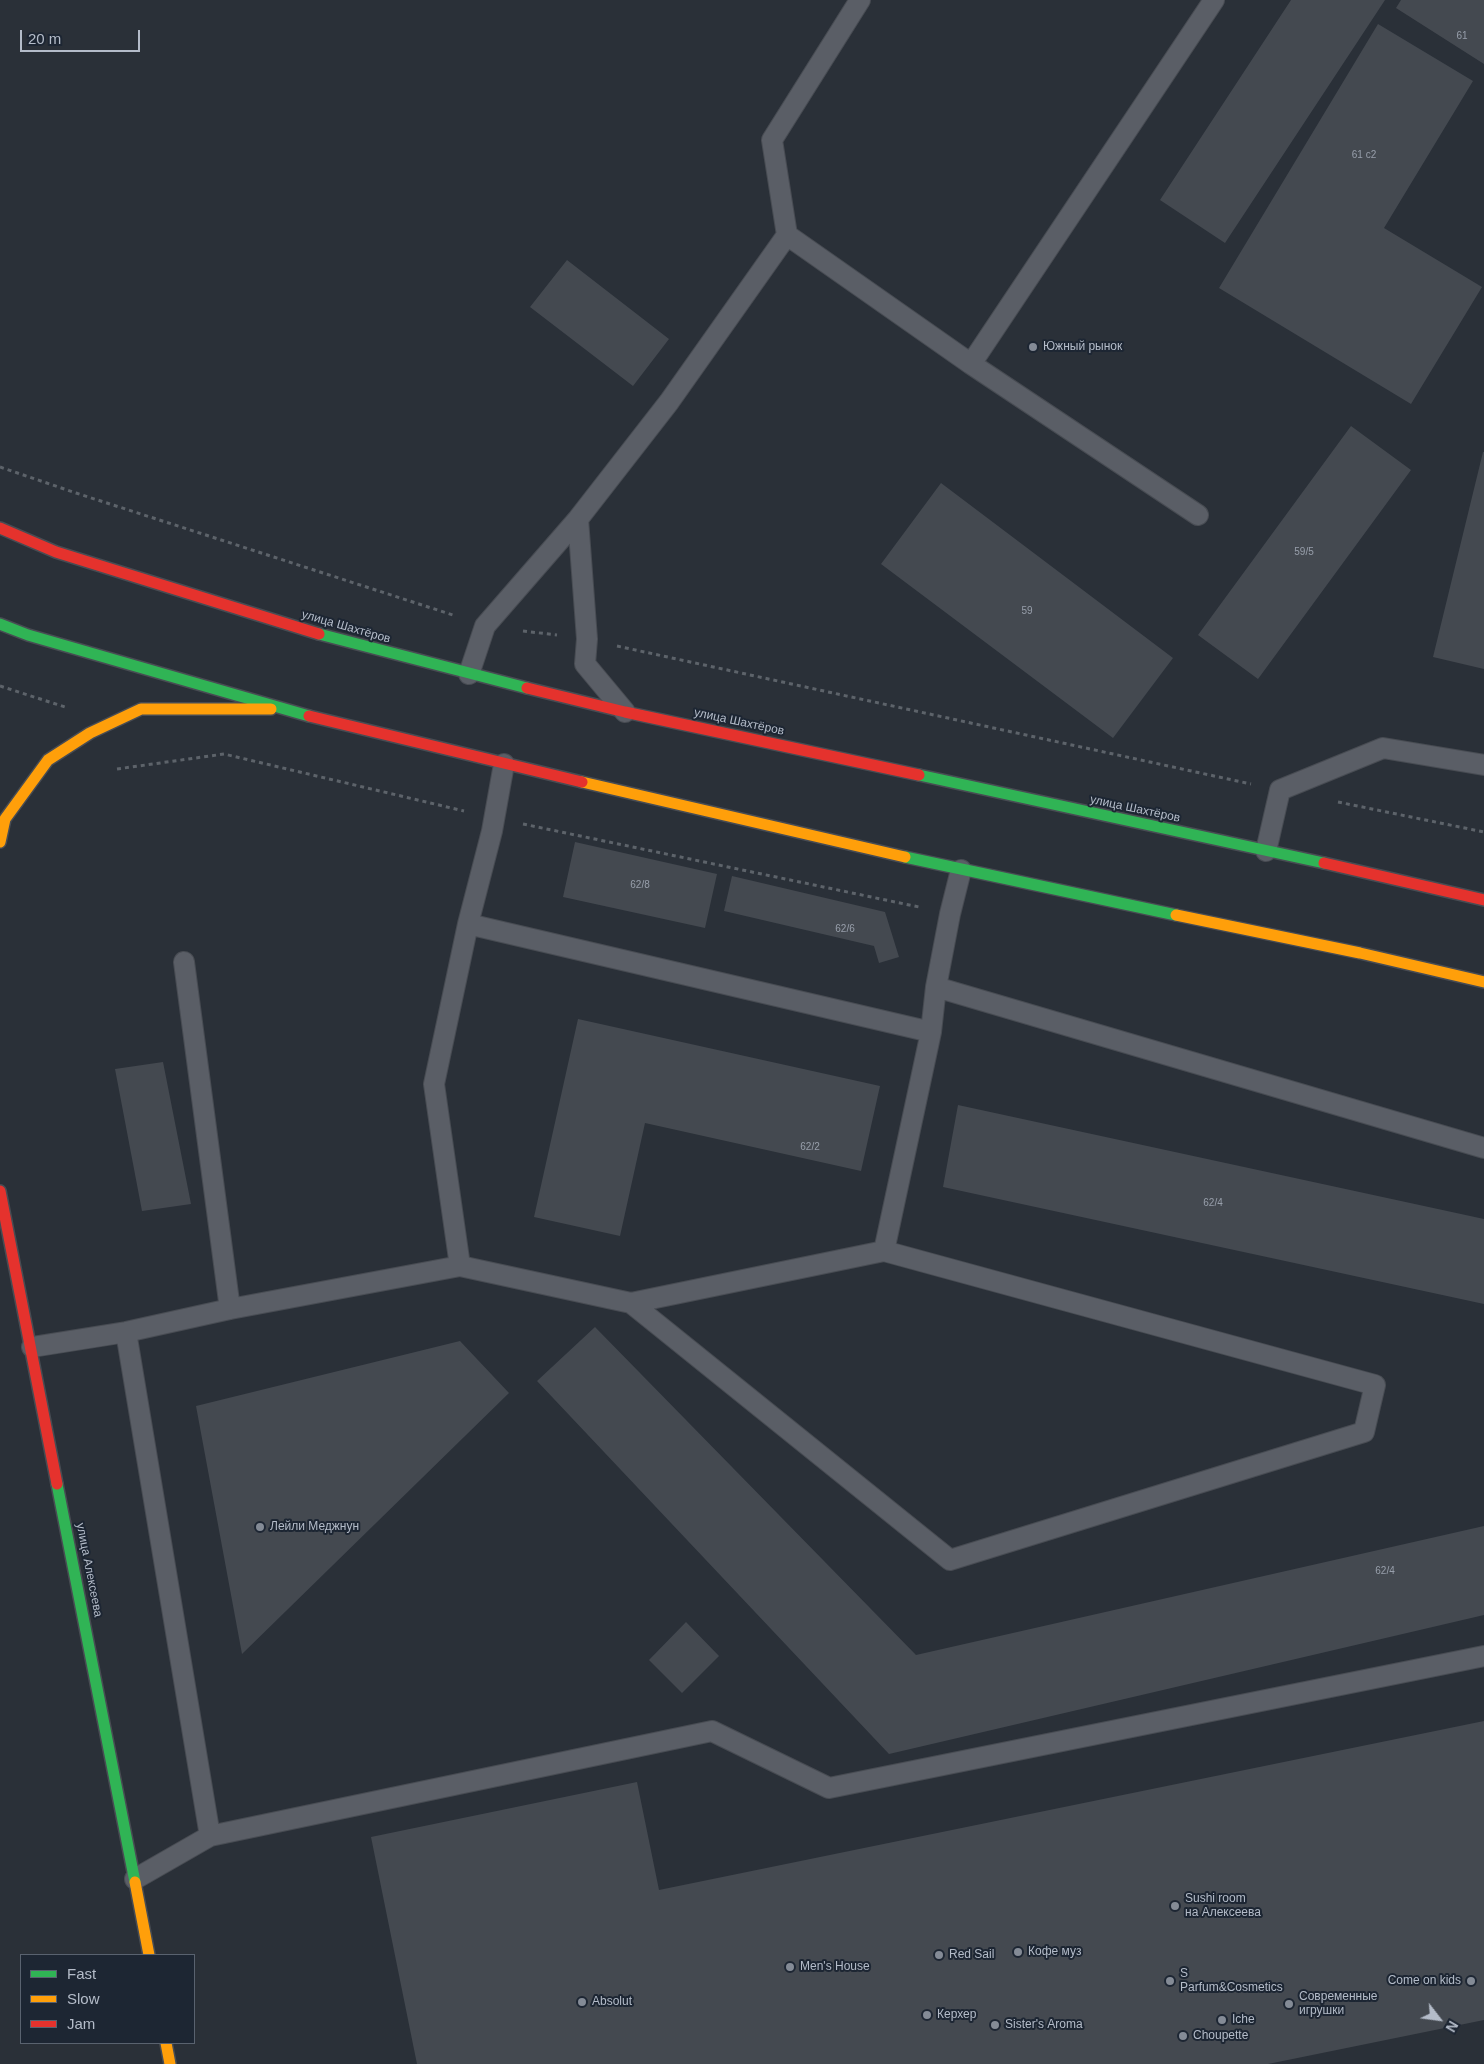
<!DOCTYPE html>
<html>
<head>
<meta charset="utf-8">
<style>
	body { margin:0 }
	#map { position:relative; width:1484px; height:2064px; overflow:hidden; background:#2a3038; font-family:Helvetica,sans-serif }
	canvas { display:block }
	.legend { position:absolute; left:20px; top:1954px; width:175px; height:90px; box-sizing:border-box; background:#1d2633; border:1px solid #59626f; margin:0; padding:6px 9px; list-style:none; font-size:15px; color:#b4bcc9 }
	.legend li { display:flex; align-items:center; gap:10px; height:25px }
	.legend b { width:25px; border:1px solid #59626f }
	.north { position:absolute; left:1414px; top:1994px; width:50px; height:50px; -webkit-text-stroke:4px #1d2633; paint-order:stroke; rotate:120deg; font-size:14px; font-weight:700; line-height:20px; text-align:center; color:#b4bcc9 }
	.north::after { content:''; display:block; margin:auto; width:18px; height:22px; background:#b4bcc9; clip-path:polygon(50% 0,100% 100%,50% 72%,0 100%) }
	.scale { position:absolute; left:20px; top:30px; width:120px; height:22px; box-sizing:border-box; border:2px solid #b4bcc9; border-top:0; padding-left:6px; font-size:15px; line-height:18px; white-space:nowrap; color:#b4bcc9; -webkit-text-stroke:4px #1d2633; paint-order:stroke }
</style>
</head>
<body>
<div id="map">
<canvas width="1484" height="2064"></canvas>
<ul class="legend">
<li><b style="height:6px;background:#30b455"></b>Fast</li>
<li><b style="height:6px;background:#ff9f0a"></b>Slow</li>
<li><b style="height:6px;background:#e5322d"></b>Jam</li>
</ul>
<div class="north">N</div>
<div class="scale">20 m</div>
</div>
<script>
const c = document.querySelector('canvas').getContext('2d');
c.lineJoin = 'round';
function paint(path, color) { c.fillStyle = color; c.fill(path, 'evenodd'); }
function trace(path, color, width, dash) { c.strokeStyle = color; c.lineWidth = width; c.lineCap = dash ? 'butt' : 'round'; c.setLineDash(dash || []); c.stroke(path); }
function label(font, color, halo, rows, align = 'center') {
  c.font = font + ' Helvetica,sans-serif'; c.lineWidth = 4; c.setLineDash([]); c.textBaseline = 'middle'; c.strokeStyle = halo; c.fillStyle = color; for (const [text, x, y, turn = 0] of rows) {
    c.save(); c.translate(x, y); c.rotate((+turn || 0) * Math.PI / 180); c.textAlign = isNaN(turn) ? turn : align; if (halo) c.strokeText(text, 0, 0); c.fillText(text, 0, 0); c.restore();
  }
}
const building = new Path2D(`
	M1291,0H1385L1225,243L1160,200Z
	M1401,0H1484V64L1396,8Z
	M1378,24L1473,81L1384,228L1482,287L1411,404L1219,288Z
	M567,260L669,339L633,386L530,307Z
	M1351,426L1411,470L1258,679L1198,635Z
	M1483,452H1484V669L1433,657Z
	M941,483L1173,658L1113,738L881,564Z
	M575,842L717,874L705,928L563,897Z
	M732,876L885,912L899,957L879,963L874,946L724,911Z
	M578,1019L880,1086L861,1171L645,1123L620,1236L534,1217Z
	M163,1062L191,1204L142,1211L115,1069Z
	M958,1105L1484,1219V1304L943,1187Z
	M595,1327L916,1655L1484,1526V1615L889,1754L537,1381Z
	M460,1341L509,1393L242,1654L196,1406Z
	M686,1622L719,1656L682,1693L649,1660Z
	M1484,1721V2020L1268,2064H417L371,1837L637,1782L659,1890Z`);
const path = new Path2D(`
	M0,467L76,493L456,616
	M523,631L557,635
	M617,646L1251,784
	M0,686L65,707
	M117,769L224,754L464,811
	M1338,802L1484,832
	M523,824L919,907`);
const lane = new Path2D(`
	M787,235L971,364L1198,515
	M971,364L1214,0
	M578,519L587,639L585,664L625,712
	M469,674L485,626L578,519L669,402L787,235L772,140L860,0
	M1266,851L1280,790L1383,748L1484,765
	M468,924L931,1032
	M184,962L230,1309
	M936,987L1484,1148
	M884,1251L931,1032L936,987L950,914L961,870
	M460,1266L434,1084L468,924L492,831L504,764
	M126,1332L210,1836L135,1879
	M32,1347L126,1332L230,1309L460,1266L631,1303L884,1251L1375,1385L1364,1432L950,1560L631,1303
	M210,1836L712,1731L829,1788L1484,1656`);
const fast = new Path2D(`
	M0,624L28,635L309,716
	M319,634L527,688
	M919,775L1324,863
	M905,857L1176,915
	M57,1484L135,1882`);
const slow = new Path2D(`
	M582,782L905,857
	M0,842L5,819L48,760L90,733L141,709H271
	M1176,915L1360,953L1484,982
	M135,1882L149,1955
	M166,2043L170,2064`);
const jam = new Path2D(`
	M0,528L56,552L319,634
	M527,688L625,712L919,775
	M309,716L582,782
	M1324,863L1484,900
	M0,1191L57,1484`);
const markers = [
	[1033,347,5,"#848b96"],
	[260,1527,5,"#848b96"],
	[1175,1906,5,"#848b96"],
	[1018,1952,5,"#848b96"],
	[939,1955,5,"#848b96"],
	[790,1967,5,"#848b96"],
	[1170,1981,5,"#848b96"],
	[1471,1981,5,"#848b96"],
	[582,2002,5,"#848b96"],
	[1289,2004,5,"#848b96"],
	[927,2015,5,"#848b96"],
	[1222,2020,5,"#848b96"],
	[995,2025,5,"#848b96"],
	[1183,2036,5,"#848b96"]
];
const numberNames = [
	["61",1462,36],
	["61 с2",1364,155],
	["59/5",1304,552],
	["59",1027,611],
	["62/8",640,885],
	["62/6",845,929],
	["62/2",810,1147],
	["62/4",1213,1203],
	["62/4",1385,1571]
];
const poiNames = [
	["Южный рынок",1043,347],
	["Лейли Меджнун",270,1527],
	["Sushi room",1185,1899],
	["на Алексеева",1185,1913],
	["Кофе муз",1028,1952],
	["Red Sail",949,1955],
	["Men's House",800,1967],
	["S",1180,1974],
	["Parfum&Cosmetics",1180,1988],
	["Come on kids",1461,1981,"right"],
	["Современные",1299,1997],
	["игрушки",1299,2011],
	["Absolut",592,2002],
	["Керхер",937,2015],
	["Iche",1232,2020],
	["Sister's Aroma",1005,2025],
	["Choupette",1193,2036]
];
const streetNames = [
	["улица Шахтёров",346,627,16],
	["улица Шахтёров",739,722,12],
	["улица Шахтёров",1135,809,12],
	["улица Алексеева",89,1570,79]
];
paint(building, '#444950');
trace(lane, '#484c53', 22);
trace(fast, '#484c53', 14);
trace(slow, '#484c53', 14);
trace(jam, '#484c53', 14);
trace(path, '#5d636a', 3, [4, 4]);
trace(lane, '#5a5e66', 20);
trace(fast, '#30b455', 11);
trace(slow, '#ff9f0a', 11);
trace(jam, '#e5322d', 11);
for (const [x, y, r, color] of markers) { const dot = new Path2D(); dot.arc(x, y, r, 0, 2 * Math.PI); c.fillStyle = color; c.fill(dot); trace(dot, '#1d2633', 2); }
label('10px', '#989fab', null, numberNames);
label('12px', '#b4bcc9', '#1d2633', poiNames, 'left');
label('12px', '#b4bcc9', '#1d2633', streetNames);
</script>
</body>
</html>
